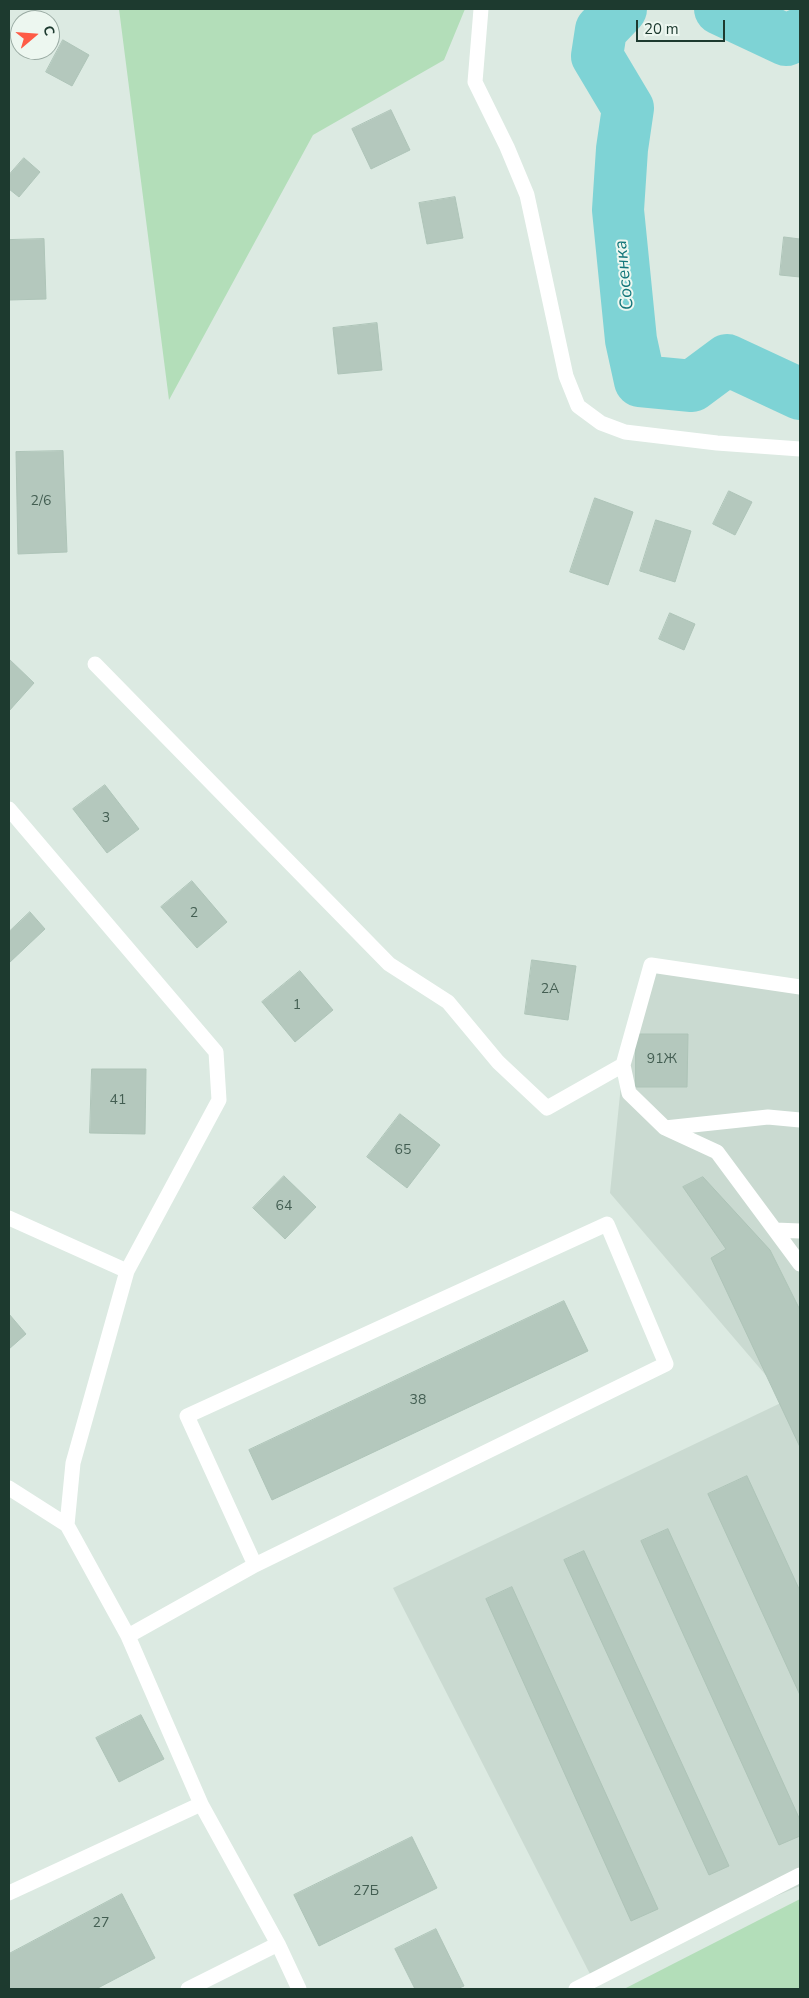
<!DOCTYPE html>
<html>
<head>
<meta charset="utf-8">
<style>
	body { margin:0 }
	#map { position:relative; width:809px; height:1998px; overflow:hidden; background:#dceae2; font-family:"Nunito Sans",sans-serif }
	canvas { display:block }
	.frame { position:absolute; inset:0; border:10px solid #1d3a2f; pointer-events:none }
	.north { position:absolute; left:10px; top:10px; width:50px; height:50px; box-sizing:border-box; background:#edf7f0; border:1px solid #9aaba3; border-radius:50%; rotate:72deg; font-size:14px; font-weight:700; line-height:20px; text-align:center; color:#1d3a2f }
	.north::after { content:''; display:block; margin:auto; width:18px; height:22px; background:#fe5b46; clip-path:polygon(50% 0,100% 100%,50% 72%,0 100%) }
	.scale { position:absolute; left:636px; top:20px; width:89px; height:22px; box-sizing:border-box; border:2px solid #1d3a2f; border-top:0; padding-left:6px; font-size:15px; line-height:18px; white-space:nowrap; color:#1d3a2f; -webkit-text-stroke:4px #edf7f0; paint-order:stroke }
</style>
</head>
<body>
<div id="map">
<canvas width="809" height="1998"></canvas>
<div class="frame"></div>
<div class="north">С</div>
<div class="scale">20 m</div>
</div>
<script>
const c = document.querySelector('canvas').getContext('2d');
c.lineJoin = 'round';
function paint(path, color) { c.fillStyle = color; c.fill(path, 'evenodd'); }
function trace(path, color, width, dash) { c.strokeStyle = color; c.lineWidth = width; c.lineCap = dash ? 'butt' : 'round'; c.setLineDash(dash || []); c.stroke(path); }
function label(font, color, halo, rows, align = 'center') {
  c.font = font + ' "Nunito Sans",sans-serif'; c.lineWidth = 4; c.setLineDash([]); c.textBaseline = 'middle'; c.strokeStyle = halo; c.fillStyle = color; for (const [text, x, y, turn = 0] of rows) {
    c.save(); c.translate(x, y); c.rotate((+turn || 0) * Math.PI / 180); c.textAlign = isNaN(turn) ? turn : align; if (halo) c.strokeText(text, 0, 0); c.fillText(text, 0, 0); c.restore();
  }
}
const built = new Path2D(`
	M651,965L800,981V1886L590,1974L393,1588L787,1400L610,1193L623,1065Z`);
const green = new Path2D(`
	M119,9H465L444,60L313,135L169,400Z
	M800,1899V1989H624Z`);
const river = new Path2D(`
	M621,9L601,30L597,56L628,108L622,149L618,210L631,340L640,381L692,386L727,360L800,394
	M720,9L786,40L800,34`);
const building = new Path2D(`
	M63,40L89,55L72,86L46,72Z
	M391,110L410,150L371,169L352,129Z
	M24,158L40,172L19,197L9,189V175Z
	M455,197L463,238L427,244L419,203Z
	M784,237L800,239V277L780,275Z
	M44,239L46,299L9,300V240Z
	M377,323L382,370L338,374L333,328Z
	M63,451L67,552L18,554L16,452Z
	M729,491L752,502L735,535L713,524Z
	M595,498L633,512L608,585L570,572Z
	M656,520L691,531L675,582L640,571Z
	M670,613L695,624L684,650L659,639Z
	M9,659L34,683L9,711Z
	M105,785L139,829L107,853L73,809Z
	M192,881L227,922L197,948L161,907Z
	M30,912L45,929L9,963V932Z
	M532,960L576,966L568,1020L525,1014Z
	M300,971L333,1010L295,1042L262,1002Z
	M636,1034H688L687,1087H636Z
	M92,1069H146L145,1134L90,1133Z
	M400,1114L440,1145L407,1188L367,1157Z
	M284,1176L316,1207L285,1239L253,1208Z
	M703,1177L770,1250L800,1310V1447L711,1258L726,1249L683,1187Z
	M564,1301L588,1351L272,1500L249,1450Z
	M9,1314L26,1334L9,1349Z
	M747,1476L800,1591V1695L708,1494Z
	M668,1529L800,1820V1836L779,1845L641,1541Z
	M584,1551L729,1866L709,1875L564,1560Z
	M512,1587L658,1909L631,1921L486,1599Z
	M141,1715L164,1759L119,1782L96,1738Z
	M412,1837L437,1888L319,1946L294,1895Z
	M122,1894L155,1958L96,1989H9V1954Z
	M436,1929L464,1986L457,1989H415L395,1949Z`);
const minor = new Path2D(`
	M481,9L475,82L507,147L527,195L566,376L578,406L601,423L625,432L717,443L800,449
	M95,664L389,964L448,1002L498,1062L547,1108L623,1065L651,965L800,987
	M9,809L216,1052L219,1100L127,1271L73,1463L67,1525L128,1636L201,1804L278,1944L299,1989
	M623,1065L629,1093L665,1128
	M800,1120L768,1117L665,1128L717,1152L800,1264
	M9,1218L127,1271
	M775,1230L800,1231
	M9,1488L67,1525
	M128,1636L255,1565L187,1416L607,1224L666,1364L255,1565
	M9,1893L201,1804
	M188,1989L278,1944
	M576,1989L800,1875`);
const numberNames = [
	["2/6",41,502],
	["3",106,819],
	["2",194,914],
	["2А",550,990],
	["1",297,1006],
	["91Ж",662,1060],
	["41",118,1101],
	["65",403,1151],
	["64",284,1207],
	["38",418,1401],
	["27Б",366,1892],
	["27",101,1924]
];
const waterNames = [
	["Сосенка",625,275,-96]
];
paint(built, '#cadad1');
paint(green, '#b3deb9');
trace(river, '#7ed3d5', 52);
paint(building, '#b4c8bd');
trace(building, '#aec4b8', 1);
trace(minor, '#fff', 15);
label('14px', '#435e52', null, numberNames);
label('italic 18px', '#13767a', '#edf7f0', waterNames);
</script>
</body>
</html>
